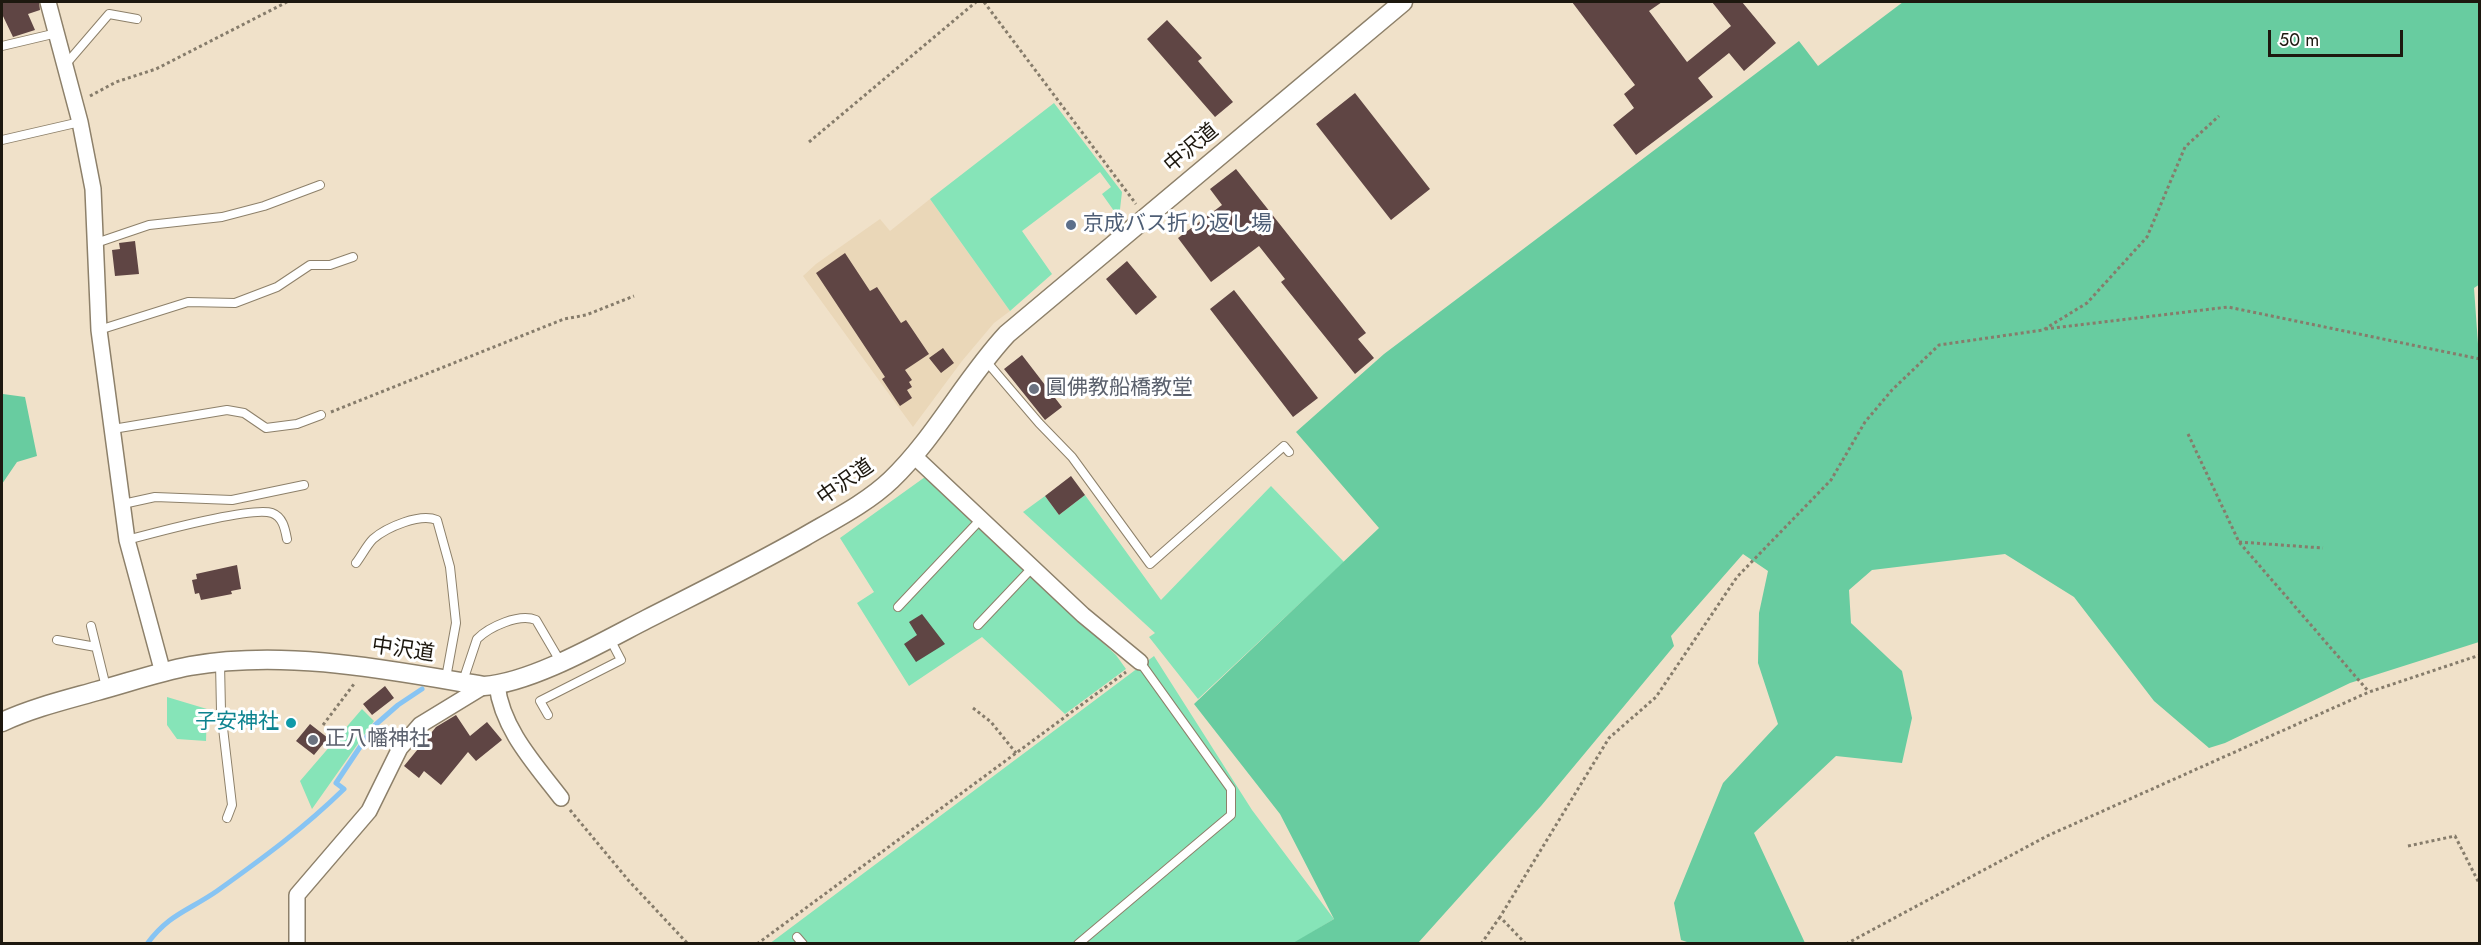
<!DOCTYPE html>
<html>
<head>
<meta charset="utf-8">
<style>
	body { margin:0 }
	#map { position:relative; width:2481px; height:945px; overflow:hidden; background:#f0e1c9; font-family:Jost,sans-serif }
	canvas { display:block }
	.frame { position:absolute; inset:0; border:3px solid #1d180f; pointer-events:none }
	.scale { position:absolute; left:2268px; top:30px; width:135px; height:27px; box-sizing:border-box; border:3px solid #1d180f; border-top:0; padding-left:8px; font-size:18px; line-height:21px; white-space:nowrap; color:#1d180f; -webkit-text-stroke:4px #fff; paint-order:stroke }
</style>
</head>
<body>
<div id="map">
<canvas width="2481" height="945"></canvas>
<div class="frame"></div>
<div class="scale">50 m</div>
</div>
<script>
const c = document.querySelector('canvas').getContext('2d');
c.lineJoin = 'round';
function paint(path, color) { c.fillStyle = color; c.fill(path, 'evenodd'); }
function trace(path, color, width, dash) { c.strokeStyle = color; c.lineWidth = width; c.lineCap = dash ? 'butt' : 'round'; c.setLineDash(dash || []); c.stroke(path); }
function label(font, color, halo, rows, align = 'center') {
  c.font = font + ' Jost,"Noto Sans JP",sans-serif'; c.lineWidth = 6; c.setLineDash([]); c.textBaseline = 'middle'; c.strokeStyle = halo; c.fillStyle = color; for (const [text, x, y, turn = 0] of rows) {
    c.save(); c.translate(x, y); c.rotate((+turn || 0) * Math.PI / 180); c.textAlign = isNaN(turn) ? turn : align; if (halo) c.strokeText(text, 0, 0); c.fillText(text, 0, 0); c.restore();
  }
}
const built = new Path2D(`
	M930,199L1010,311L994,323L962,361L913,427L803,276L816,264L880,219L890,231Z`);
const green = new Path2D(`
	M1054,103L1122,192L1119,218L1102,194L1111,187L1100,172L1022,231L1052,274L1010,311L930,199Z
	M925,477L1116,655L1126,669L1065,714L982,637L909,686L857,603L874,592L840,538Z
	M1271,486L1344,562L1198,699L1149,637L1155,633L1023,512L1045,496L1059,515L1085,495L1161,600Z
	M1154,656L1252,810L1334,919L1293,944H769Z
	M167,697L207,709L206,741L177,739L167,725Z
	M362,709L374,721L312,809L300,781Z`);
const forest = new Path2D(`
	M1903,2H2479L2480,284L2474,288L2480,372L2479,642L2350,683L2225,743L2209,748L2154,701L2074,597L2005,554L1872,570L1849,590L1851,623L1902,671L1912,718L1902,763L1836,756L1754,833L1805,943H1690L1681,940L1674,903L1723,783L1778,724L1758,663L1759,613L1768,571L1743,554L1671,636L1674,646L1541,806L1418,943H1293L1334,919L1280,814L1194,704L1379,528L1296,432L1384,354L1799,41L1818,66Z
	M2,390L3,394L25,397L37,456L17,462L2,484Z`);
const stream = new Path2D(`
	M147,944C169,914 188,911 217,891C263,858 303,829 344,789L336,783L374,726L398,705L422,689`);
const building = new Path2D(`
	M2,2H39L40,10L28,14L35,30L13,37L2,14Z
	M1572,2H1662L1649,11L1687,62L1731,26L1712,2H1742L1776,43L1744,71L1729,53L1698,78L1713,97L1636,155L1613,125L1634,108L1624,94L1635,85Z
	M1167,20L1202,58L1198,61L1233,102L1215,117L1147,39Z
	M1355,93L1430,189L1391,220L1316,124Z
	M1236,169L1366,333L1358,339L1374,358L1355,374L1281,282L1285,279L1259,246L1211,282L1178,238L1222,205L1210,189Z
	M135,241L139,274L115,276L112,250L120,249L119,243Z
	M845,253L870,291L877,287L901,323L906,320L929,354L905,370L912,380L909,382L912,387L907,390L912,398L900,406L882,379L885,377L816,273Z
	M1127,261L1157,297L1136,315L1106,279Z
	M1234,290L1318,398L1293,417L1210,309Z
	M943,348L954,363L941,373L929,358Z
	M1022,355L1062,407L1045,420L1004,369Z
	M1071,476L1085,495L1059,515L1045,496Z
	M237,565L241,589L231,591L232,594L201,600L199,593L195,594L192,580L197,579L196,574Z
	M922,614L945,644L916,662L904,644L917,635L909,622Z
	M385,686L394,698L372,715L363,704Z
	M456,715L470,736L487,722L502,740L476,761L468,752L441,785L424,771L419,778L404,766L436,727Z
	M310,724L328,738L314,755L296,741Z`);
const path = new Path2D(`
	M984,2L1136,204
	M90,96L116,82L156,69L287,2
	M809,142L976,2
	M2045,329L2228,307L2480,359
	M331,412L564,319L586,315L634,296
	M2188,434L2239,542L2369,692
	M2239,542L2323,548
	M973,708L991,722L1016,753
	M323,725L354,684
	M570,810L629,881L688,944
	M2408,846L2455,836L2480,885
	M757,944L1126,672
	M1481,944L1500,917
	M1526,944L1500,917L1609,738L1656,697L1737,577L1831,480L1865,422L1892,390L1939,345L2043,330L2087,303L2147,237L2185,147L2219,116
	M1846,944L2047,836L2369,692L2480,655`);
const service = new Path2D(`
	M2,46L57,33
	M66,64L109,14L137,19
	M2,140L80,122
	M96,243L149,225L222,217L264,206L320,185
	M99,330L188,302L235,303L277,287L310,265H330L353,257
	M986,361L1039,423L1072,457L1150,564L1284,446L1289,452
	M113,429L227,410L244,413L266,428L297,424L321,415
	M123,504L155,497L232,500L304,485
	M127,540C153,533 252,506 272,513C283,517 285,529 287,539
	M356,563C362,555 367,545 373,539C387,527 420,513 437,520L450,567L456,623L446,678
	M898,607L981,519
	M978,625L1032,568
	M91,626L106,687
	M57,640L96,647
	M220,663L221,711L232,805L227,818
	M463,681L477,639C489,627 519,613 536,620L560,661
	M548,715L540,701L621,660L610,639
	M797,937L803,944
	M1078,944L1231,815V789L1140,662`);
const minor = new Path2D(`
	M48,2L80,122L93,189L99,330L127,540L163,673
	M913,455L1083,615L1140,662
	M497,685C502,729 535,764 561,798
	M297,944V895L369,811L400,748L420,725L484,686`);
const tertiary = new Path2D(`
	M2,722C32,708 65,700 97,691C127,683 158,672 190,666C286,649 389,670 484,686C532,683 604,641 647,619C700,592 753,566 804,537C833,520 867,503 891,480C935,438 965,379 1007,334L1403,2`);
const markers = [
	[1071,225,6,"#5c6f8a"],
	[1034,389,6,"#6b7280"],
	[291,723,6,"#0f9aa8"],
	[313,740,6,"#6b7280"]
];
const streetNames = [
	["中沢道",1192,149,-40],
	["中沢道",846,483,-35],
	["中沢道",403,651,8]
];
const serviceNames = [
	["京成バス折り返し場",1083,225]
];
const worshipNames = [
	["圓佛教船橋教堂",1046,389],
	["正八幡神社",325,740]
];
const cultureNames = [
	["子安神社",279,723]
];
paint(built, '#ead7b8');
paint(green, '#86e4b8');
paint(forest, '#68cca0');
trace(stream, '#87c4f3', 5);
paint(building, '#5f4544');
trace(service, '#8d806a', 10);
trace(minor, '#8d806a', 18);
trace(tertiary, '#8d806a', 21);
trace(path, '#867c6b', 3, [3, 3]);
trace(service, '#fff', 8);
trace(minor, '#fff', 15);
trace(tertiary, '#fff', 18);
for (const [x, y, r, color] of markers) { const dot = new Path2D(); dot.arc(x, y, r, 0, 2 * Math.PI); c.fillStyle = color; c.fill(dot); trace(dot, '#fff', 2); }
label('21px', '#1d180f', '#fff', streetNames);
label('21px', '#4e5e75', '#fff', serviceNames, 'left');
label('21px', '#5b616d', '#fff', worshipNames, 'left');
label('21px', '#0d838f', '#fff', cultureNames, 'right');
</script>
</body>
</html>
